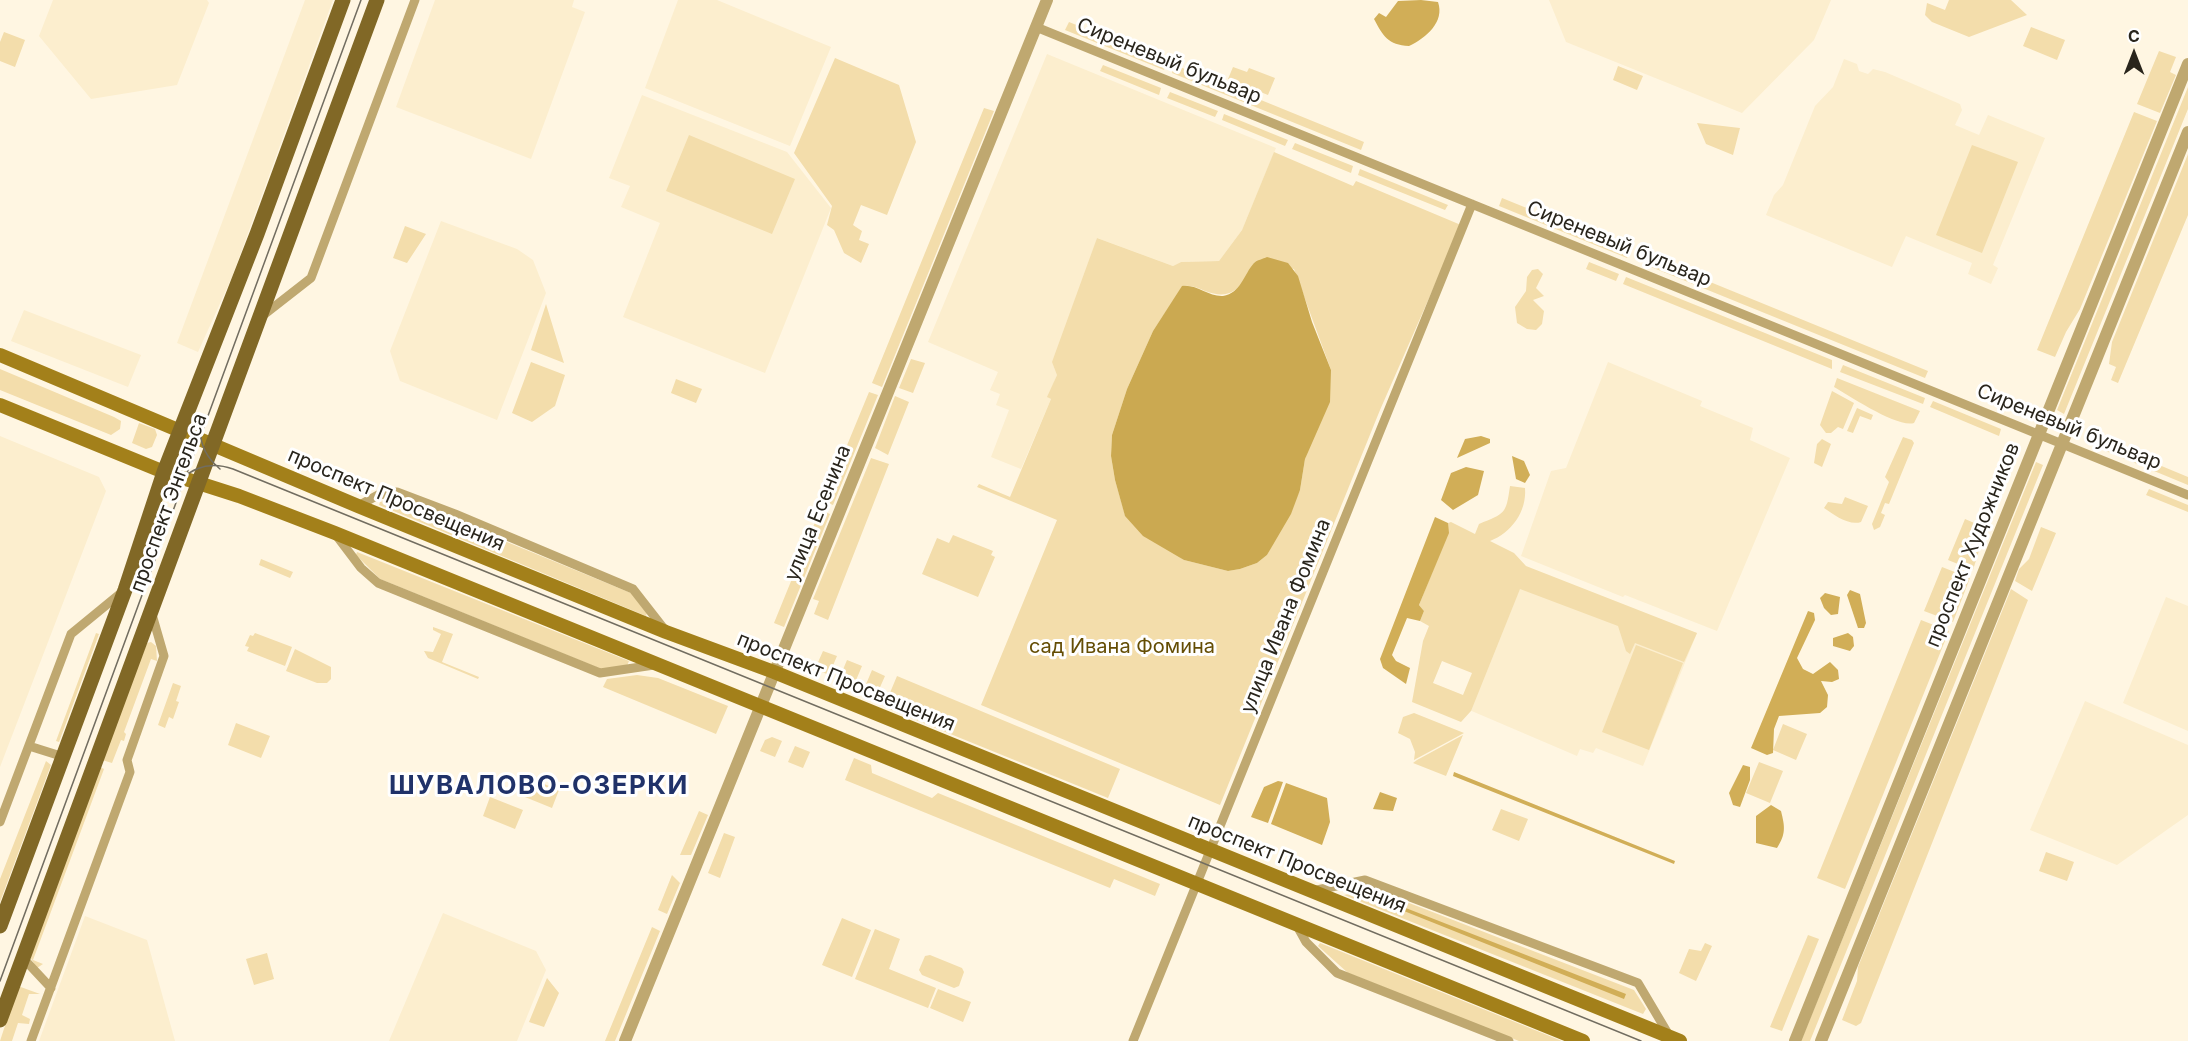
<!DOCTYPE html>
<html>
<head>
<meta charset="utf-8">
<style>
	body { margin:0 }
	#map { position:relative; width:2188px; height:1041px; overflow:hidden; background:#fff6e2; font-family:Inter,sans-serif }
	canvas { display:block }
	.north { position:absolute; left:2104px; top:24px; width:60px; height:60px; -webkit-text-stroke:4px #fff; paint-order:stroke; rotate:0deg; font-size:16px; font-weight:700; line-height:24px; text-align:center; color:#29251c }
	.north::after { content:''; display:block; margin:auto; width:21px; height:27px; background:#29251c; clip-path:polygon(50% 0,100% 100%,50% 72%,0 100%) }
</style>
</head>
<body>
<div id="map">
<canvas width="2188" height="1041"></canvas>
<div class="north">С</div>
</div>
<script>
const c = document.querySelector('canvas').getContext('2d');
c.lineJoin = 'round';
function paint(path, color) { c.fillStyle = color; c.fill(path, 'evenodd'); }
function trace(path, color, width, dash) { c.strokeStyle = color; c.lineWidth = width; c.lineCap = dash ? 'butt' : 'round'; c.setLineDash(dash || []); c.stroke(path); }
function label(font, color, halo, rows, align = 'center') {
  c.font = font + ' Inter,sans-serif'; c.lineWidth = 6; c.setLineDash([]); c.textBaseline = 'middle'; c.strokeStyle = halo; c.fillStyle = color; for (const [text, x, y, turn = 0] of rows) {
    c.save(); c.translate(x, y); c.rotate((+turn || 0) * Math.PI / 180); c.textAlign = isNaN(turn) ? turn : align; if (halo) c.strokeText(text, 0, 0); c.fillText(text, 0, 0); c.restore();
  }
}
const built = new Path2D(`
	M53,0H207L209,3L177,85L91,99L39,36Z
	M305,0H333L232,277L198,352L177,343Z
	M435,0H574L572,7L585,12L531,159L396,107Z
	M678,0H717L831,47L790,146L645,88Z
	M1549,0H1831L1814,40L1742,113L1566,42Z
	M1047,54L1276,148L1242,230L1219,261L1181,262L1173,266L1097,238L1057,375L1048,397L1051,399L1021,469L991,457L1009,410L996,405L1000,394L990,390L998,372L928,342Z
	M1844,59L1857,64L1859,71L1868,74L1873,69L1885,72L1960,104L1962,110L1955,125L1979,135L1988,115L2045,138L1993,265L1998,268L1991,284L1968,274L1972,263L1906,236L1892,267L1766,215L1774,195L1783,185L1815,106L1833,87Z
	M642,95L787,152L831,208L765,373L623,317L660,223L621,207L630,186L609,178Z
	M441,221L517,249L533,260L546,293L497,420L400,381L390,351Z
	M24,310L141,355L128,387L11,341Z
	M1608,362L1702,401L1700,406L1753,428L1750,440L1790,458L1717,631L1625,595L1623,597L1521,556L1551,471L1566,468Z
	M0,436L99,477L106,491L0,767Z
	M1511,575L1697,633L1643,766L1596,748L1593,753L1580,749L1577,756L1460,706Z
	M2166,597L2188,606V731L2123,703Z
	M2085,701L2188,745V815L2117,865L2030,830Z
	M443,913L536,951L546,970L517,1041H389Z
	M85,916L147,940L175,1041H39Z`);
const green = new Path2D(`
	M1949,0H2011L2027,15L1969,37L1932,22L1925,15L1927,3L1945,10Z
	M1069,22L1167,62L1164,70L1065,30Z
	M2031,27L2065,40L2057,60L2023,46Z
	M4,32L25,40L15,67L0,61V42Z
	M2159,51L2176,57L2170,72L2176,75L2160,113L2137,104Z
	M835,58L899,85L916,142L887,215L861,205L853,225L862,231L859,240L869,244L861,263L844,253L834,230L827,225L832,206L794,153Z
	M1103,65L1161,88L1159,95L1100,71Z
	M1175,65L1364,142L1361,150L1172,73Z
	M1618,66L1643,76L1637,90L1613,80Z
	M1233,67L1247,72L1249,68L1275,78L1268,95L1228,79Z
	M2188,87V109L2064,414L2057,410Z
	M1170,92L1218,111L1215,117L1167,98Z
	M984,108L994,111L882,387L872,383Z
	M2134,112L2157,121L2080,309L2066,332L2055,357L2037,350Z
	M1224,114L1288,140L1285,146L1222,120Z
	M1697,123L1740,128L1733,155L1706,144Z
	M689,135L795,179L772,234L666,191Z
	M1295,143L1353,166L1351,173L1292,149Z
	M1972,145L2018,162L1982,253L1936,235Z
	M1274,152L1353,186L1356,181L1461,225L1380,410L1220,805L981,705L1057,520L977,487L979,484L1010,497L1051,399L1047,397L1057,375L1052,362L1097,238L1173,266L1181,262L1219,261L1242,230ZM1255,262L1294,269L1331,370L1305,459L1300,490L1267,555L1257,563L1240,569L1228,571L1184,560L1125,515L1115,480L1111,456L1112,435L1127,389L1153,331L1183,286C1191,285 1198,288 1205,291C1234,302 1242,285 1255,262Z
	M2188,154V215L2118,383L2111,380L2116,367L2109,364L2112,342Z
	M1360,169L1448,205L1445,210L1358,175Z
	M1502,198L1630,250L1627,258L1499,206Z
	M405,226L426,234L407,263L393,258Z
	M1649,257L1928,371L1925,378L1646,265Z
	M1589,262L1619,274L1616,281L1586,269Z
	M1538,269L1543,274L1536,288L1544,296L1533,300L1544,311L1542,324L1536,330L1527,329L1517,323L1515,307L1526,291L1527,277L1532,270Z
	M1626,277L1832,360V369L1623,284Z
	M546,304L564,363L531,350Z
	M911,359L925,363L913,393L899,388Z
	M531,362L565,375L555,406L532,422L512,413Z
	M1843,365L1925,398L1923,404L1840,372Z
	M0,369L114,417L121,421L120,429L111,435L0,390Z
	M1837,378L1920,411L1914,423C1897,428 1850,396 1834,387Z
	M676,379L702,389L696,403L671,393Z
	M1832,391L1854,403L1843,429L1838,427L1831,433H1826L1820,425Z
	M869,392L878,395L833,505L824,501Z
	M895,396L909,402L888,455L875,448Z
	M1933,401L2001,429L1999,436L1930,407Z
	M1857,408L1873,415L1871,420L1860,416L1853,433L1847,431Z
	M139,423L155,429L157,435L152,447L146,449L132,443Z
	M1903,437L1912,440L1914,443L1889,504L1885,503L1881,513L1885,515L1880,527L1874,530L1872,524L1889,482L1885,477Z
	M1822,439L1831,444L1822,467L1814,463L1817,444Z
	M2099,440L2188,477V485L2096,447Z
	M871,458L889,464L828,620L814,614L819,601L813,599Z
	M2036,462L2043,465L1810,1041H1801Z
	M1510,486L1525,488C1527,512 1511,533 1490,541L1514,553L1526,566L1697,633L1684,662L1635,643L1630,654L1626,651L1618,626L1520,589L1471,711L1461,722L1412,702L1423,641L1429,626L1420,621L1424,611L1419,605L1448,533V523L1451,522L1475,534L1479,524C1505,513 1506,515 1510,486ZM1442,661L1472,673L1463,695L1433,683Z
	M2149,489L2188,505V512L2146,495Z
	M1845,497L1868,506L1861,522C1849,526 1834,515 1824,508L1828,502L1842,504Z
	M400,498L631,593L647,613L646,616L379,505L380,502Z
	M820,510L830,514L784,627L774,623Z
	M1965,519L1986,528L1973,570L1948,560Z
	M2041,527L2056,533L2032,591L2015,581L2019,569L2029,559Z
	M953,535L993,551L991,555L995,557L978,597L922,574L937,538L949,543Z
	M357,552L629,661L627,666L601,669L380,579L356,555Z
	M261,559L293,572L290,578L259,565Z
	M1942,567L1970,578L1953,622L1924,611Z
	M2011,589L2028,600L1861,1023L1856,1026L1842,1020L1857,981L1858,967Z
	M1921,620L1949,631L1845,889L1817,878Z
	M433,627L453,634L442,662L479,677L478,679L428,658L424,651L433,652L441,634L433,630Z
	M96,633L99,634L59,742L56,741Z
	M255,633L292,647L285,666L247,651L249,647L245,646L250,635L253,636Z
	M151,642L156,646L157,661L151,659L124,732L126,734L124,741L121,740L112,763L102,760L147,643Z
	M1636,645L1683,663L1649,750L1602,732Z
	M295,649L331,667V679L327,683H317L286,671Z
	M823,651L837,656L829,675L815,669Z
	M847,660L862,666L854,685L839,679Z
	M872,670L885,676L877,694L864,689Z
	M637,675L658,678L728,706L716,734L603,687L607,679Z
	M897,676L1120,769L1108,798L884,707Z
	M173,683L181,686L176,701L179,702L173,719L169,717L165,728L158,725Z
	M1414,713L1464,733L1414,760L1415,752L1410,739L1398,733L1403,717Z
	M236,723L270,736L261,758L228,745Z
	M1783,724L1807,734L1796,760L1773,750Z
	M1463,735L1446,776L1413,763L1417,760Z
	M772,737L782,741L775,757L760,751L765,740Z
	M795,746L810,752L803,768L788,762Z
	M854,758L871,765L872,773L932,798L938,793L1160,884L1155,896L1114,879L1110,888L845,780Z
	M46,761L51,765L0,902V879Z
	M1759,762L1783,771L1770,803L1746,793Z
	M100,767L104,769L33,960L43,964L37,968L30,957Z
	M527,777L559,790L552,808L520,795Z
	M490,797L523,810L515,829L483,816Z
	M1501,809L1528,819L1519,841L1492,830Z
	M699,811L708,815L691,855H680Z
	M724,833L735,837L720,878L708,873Z
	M2046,852L2074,862L2067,881L2039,871Z
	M672,875L680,883L667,914L658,910Z
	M1373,889L1634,990L1646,1009L1643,1014L1344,895Z
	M842,918L871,930L852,977L822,965Z
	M652,927L660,931L615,1041H605Z
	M875,929L900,939L889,969L936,988L928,1008L855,979Z
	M1808,935L1819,939L1782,1031L1770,1027Z
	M1320,943L1562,1041H1519L1348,973L1318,946Z
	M1705,943L1712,946L1696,981L1679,973L1689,949L1701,951Z
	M267,953L274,979L254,985L246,959Z
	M930,955L962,968L964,972L959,986L954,988L922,975L919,970L925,956Z
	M547,978L559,993L544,1027L529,1022Z
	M18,986L40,994H29L22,1015L30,1019L29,1024L18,1023L12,1041H0Z
	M938,989L971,1002L963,1022L930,1008Z`);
const forest = new Path2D(`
	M1421,0L1438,2C1445,22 1426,38 1409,46C1388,45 1383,36 1374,19L1379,13L1386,17L1398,1Z
	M1481,436L1490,439V443L1457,458L1465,439Z
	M1512,456L1524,461L1530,475L1525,483L1516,479Z
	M1466,467L1484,471L1478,495L1453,510L1441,500L1451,473Z
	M1435,517L1448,523L1449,533L1419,605L1424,611L1420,621L1407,618L1392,655L1396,661L1410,668L1406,684L1383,668L1380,659Z
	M1850,590L1860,594L1866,623L1864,628H1858L1847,595Z
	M1825,593L1840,597L1838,614L1831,615L1824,608L1820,598Z
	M1808,611L1814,613L1815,620L1797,658L1803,669L1813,674L1830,662L1838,670L1839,679L1832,682L1821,681L1828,695L1827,707L1820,713L1779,716L1774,729L1773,753L1767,755L1751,748Z
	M1848,633L1853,637L1854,646L1850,651L1833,646V638Z
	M1743,765L1750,767V780L1740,807L1733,805L1729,793Z
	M1454,772L1675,861L1674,864L1453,776Z
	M1278,781L1283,782L1268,823L1251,817L1264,787Z
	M1286,783L1327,798L1330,822L1322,845L1271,824Z
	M1380,792L1397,798L1393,811L1373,809Z
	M1771,805L1781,811C1785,827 1786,834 1777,848L1756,843V816Z
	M1375,896L1626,994L1624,999L1374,899Z`);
const water = new Path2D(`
	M1267,257L1288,263L1298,276L1312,322L1331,370L1330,402L1305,459L1300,490L1291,514L1267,555L1257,563L1240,569L1228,571L1184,560L1143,536L1125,516L1115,480L1111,456L1112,435L1127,389L1153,331L1182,286C1197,284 1209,297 1223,296C1241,293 1244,274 1254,263C1257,260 1263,259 1267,257Z`);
const minor = new Path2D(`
	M1036,27L2188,495
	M261,317L311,278L415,0
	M358,506L378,495L397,492L455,514L633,589L665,630
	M336,535L361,568L378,583L600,673L654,665
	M29,746L64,757
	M0,822L71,634L121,593
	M1312,891L1365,880L1638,983L1670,1037
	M1296,924L1306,942L1337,973L1509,1041
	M23,958L51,988
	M31,1041L130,772L127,760L164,656L151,611
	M1133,1041L1472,204`);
const tertiary = new Path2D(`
	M625,1041L1047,0
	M1795,1041L2188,64
	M1821,1041L2188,132`);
const secondary = new Path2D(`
	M0,355L358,506L666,632L774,672L1680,1041
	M0,405L164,472L239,496L335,533L1583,1041`);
const primary = new Path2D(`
	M0,926L125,590L164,472L257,234L343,0
	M0,1020L377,0`);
const tram = new Path2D(`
	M202,416C197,437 203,455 220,469
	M172,494C184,469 207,460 233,469L1641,1041
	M0,981L361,0`);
const streetNames = [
	["Сиреневый бульвар",1169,61,22],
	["Сиреневый бульвар",1619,244,22],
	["Сиреневый бульвар",2069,427,22],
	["проспект Просвещения",396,500,23],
	["проспект Энгельса",169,503,-70],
	["улица Есенина",818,513,-68],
	["проспект Художников",1973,545,-68],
	["улица Ивана Фомина",1286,616,-68],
	["проспект Просвещения",846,682,22],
	["проспект Просвещения",1297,864,22]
];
const parkNames = [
	["сад Ивана Фомина",1122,647]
];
const districtNames = [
	["ШУВАЛОВО-ОЗЕРКИ",539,786]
];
paint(built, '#fceece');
paint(green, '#f3ddab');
paint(forest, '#d1ae57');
paint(water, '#cba951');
trace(minor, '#bfa870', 9);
trace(tertiary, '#bfa870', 12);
trace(secondary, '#a3801a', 14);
trace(primary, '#816826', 15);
trace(tram, '#726d60', 1.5);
label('20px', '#29251c', '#fff', streetNames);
label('20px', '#644d04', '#fff', parkNames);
c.letterSpacing = '1.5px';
label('bold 26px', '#203269', '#fff', districtNames);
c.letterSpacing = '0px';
</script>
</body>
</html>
